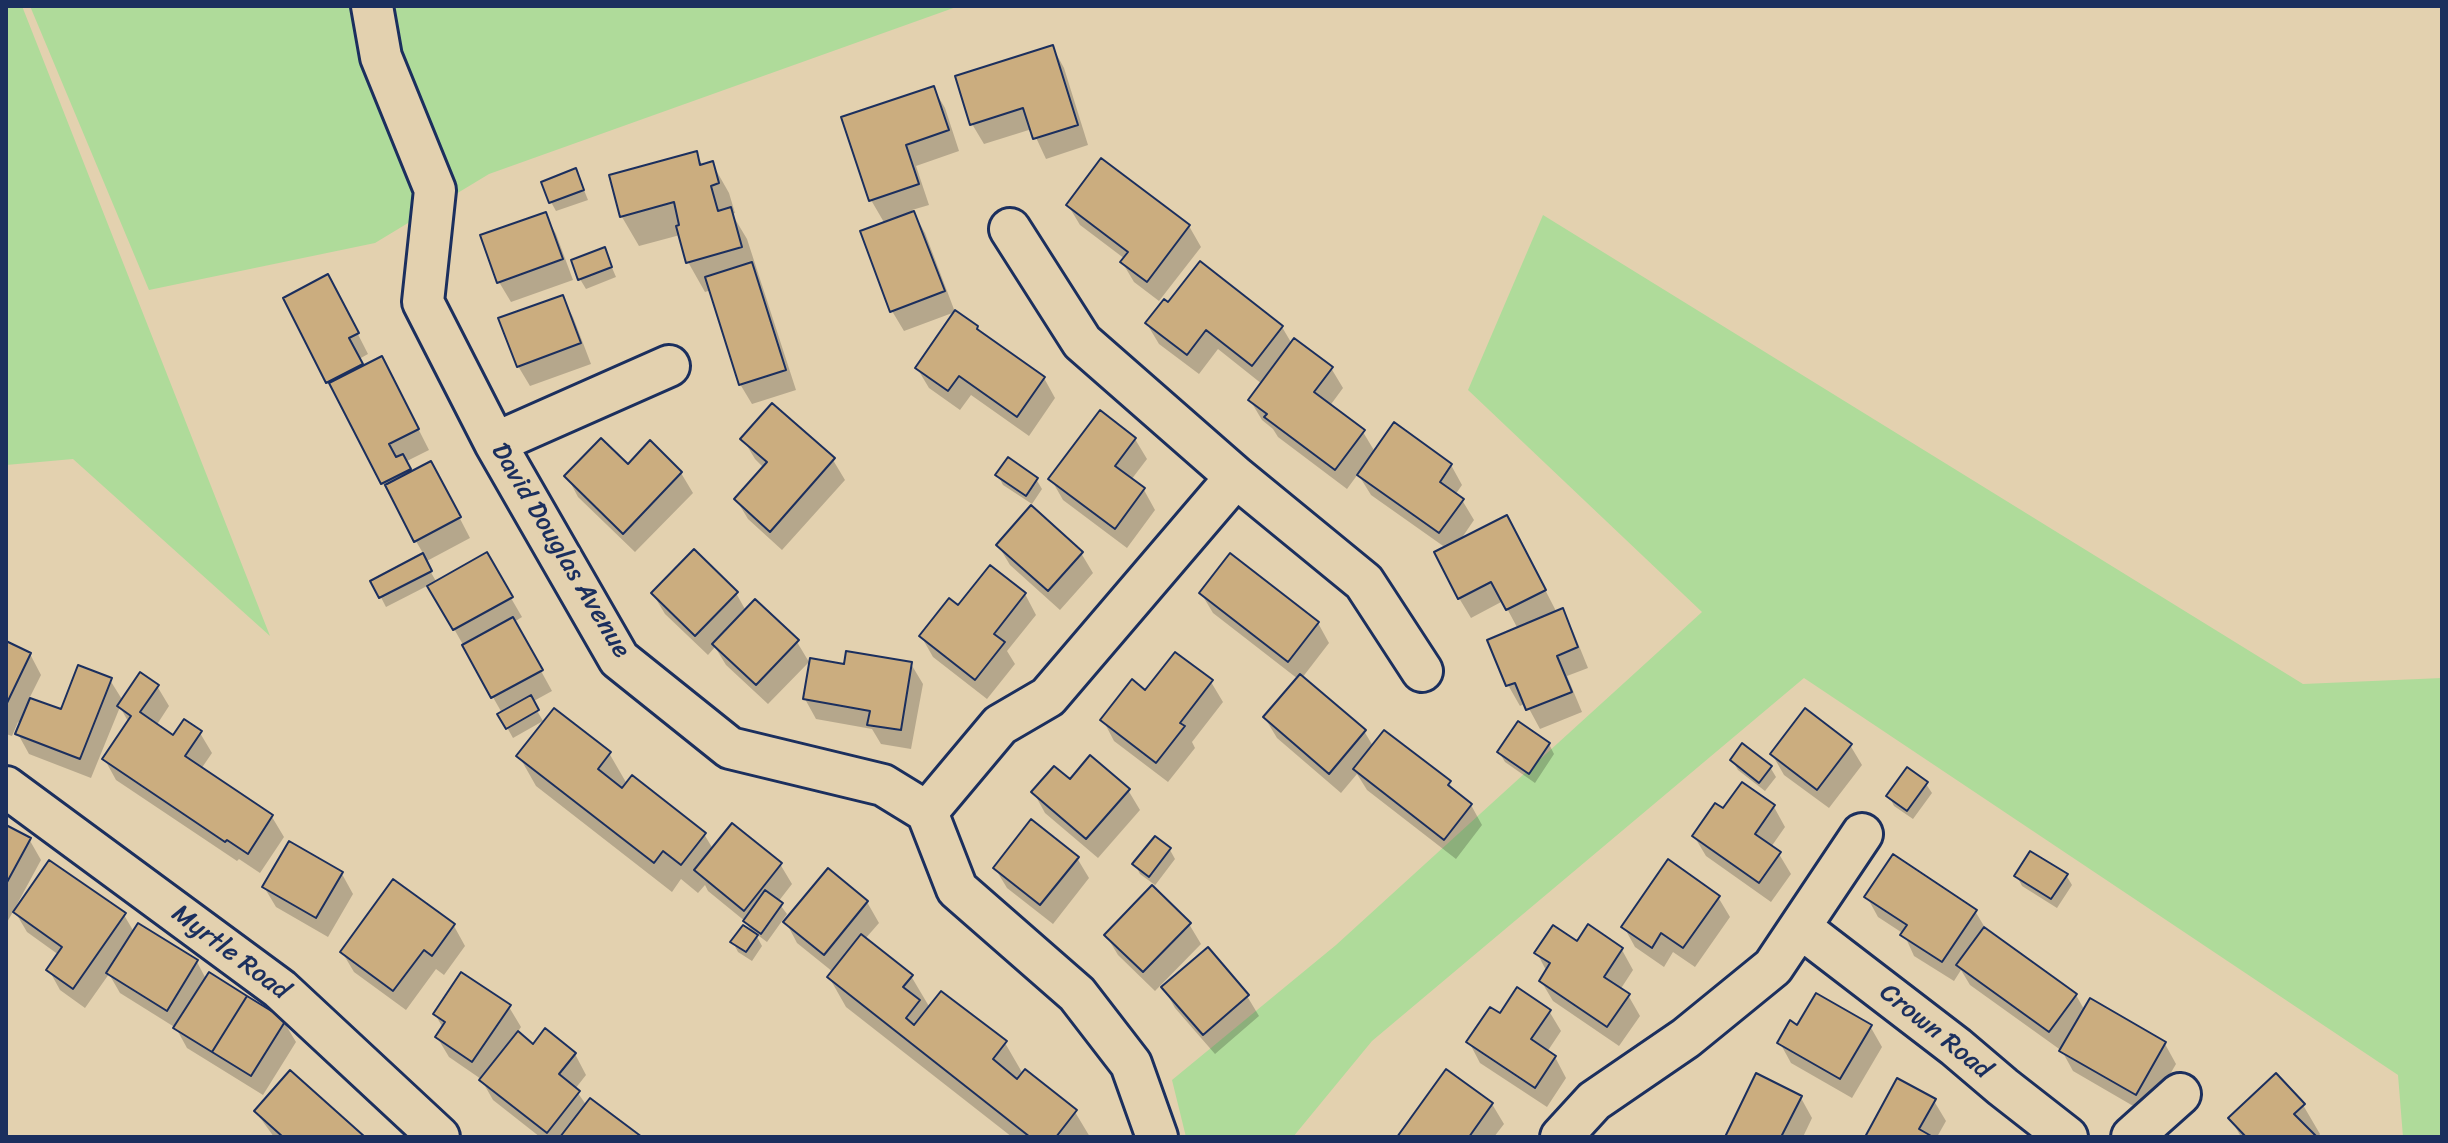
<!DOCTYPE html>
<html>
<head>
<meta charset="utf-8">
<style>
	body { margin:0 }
	#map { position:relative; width:2448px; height:1143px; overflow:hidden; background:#e3d1af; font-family:Sriracha,sans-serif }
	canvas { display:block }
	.frame { position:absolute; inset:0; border:8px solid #1b2f5e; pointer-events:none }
</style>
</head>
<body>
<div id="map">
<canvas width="2448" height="1143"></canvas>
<div class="frame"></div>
</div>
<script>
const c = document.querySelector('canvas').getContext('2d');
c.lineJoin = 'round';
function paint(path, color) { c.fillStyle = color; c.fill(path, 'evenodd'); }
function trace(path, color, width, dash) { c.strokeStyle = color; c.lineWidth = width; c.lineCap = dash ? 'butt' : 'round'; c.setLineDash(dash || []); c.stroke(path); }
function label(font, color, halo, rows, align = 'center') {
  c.font = font + ' Sriracha,sans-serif'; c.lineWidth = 8; c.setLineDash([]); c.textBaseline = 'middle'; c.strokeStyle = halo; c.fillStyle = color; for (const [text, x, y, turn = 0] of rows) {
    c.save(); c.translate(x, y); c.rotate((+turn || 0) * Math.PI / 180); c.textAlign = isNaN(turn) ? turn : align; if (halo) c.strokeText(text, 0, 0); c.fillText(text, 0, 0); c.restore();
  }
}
const green = new Path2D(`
	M6,6H22L270,636L73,459L6,465Z
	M30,6H959L489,174L375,243L149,290Z
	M1543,215L2303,684L2442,678V1137H2403L2398,1075L1804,678L1372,1041L1293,1137H1186L1172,1080L1336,945L1702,612L1468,390Z`);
const shadow = new Path2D(`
	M1053,48L1064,68L1088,145L1046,159L1032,129L984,144L972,124Z
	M933,88L945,108L959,151L916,166L929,205L912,210L925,233L955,312L904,331L892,311L885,224L871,200Z
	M696,153L703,166L712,163L729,193L735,213L732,214L747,239L796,390L752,404L740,384L711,290L705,292L688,262L680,235L639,246L622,217L611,176Z
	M580,180L588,200L556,211L551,202Z
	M1068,205L1189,226L1201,247L1159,301L1134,282L1122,262L1125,259L1080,225Z
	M545,214L556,234L573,280L511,302L499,282Z
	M604,249L616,277L586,289L580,279Z
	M339,297L368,354L359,359L364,368L393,379L429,450L405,462L412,473L442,484L470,538L425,562L437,583L486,555L522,617L514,622L552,691L532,702L543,721L513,738L500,715L502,713L429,585L386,607L373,582L424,555L383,484L285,299Z
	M562,297L573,317L591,364L530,386L518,366Z
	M1147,324L1282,327L1292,344L1331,368L1343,388L1329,407L1363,432L1375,452L1451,465L1462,485L1455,495L1462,500L1474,520L1459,542L1518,537L1557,613L1562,611L1573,631L1588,668L1567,676L1582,712L1540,729L1526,703L1520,706L1508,685L1490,641L1518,629L1503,601L1471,618L1459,598L1446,548L1371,495L1358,474L1347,489L1278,437L1273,429L1262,420L1250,400L1262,384L1218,349L1199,374L1159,344Z
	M977,328L981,334L1044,378L1055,398L1029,436L971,395L960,410L929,388L917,368Z
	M743,439L833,460L845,480L782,550L748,519L736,499L764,468L755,459Z
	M1135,439L1147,459L1131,480L1144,490L1155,510L1127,548L1063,500L1051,479Z
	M681,473L693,493L635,552L578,497L567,476Z
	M998,475L1036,479L1042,489L1032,504L1003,485Z
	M998,545L1081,553L1093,573L1060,610L1010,565Z
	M736,593L746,611L797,642L809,662L768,704L726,665L715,647L708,655L665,614L653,594Z
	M1201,593L1318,623L1329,643L1302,678L1364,731L1373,746L1449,783L1455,793L1471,805L1482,825L1456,859L1367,790L1357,774L1341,793L1277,738L1265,718L1298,679L1213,613Z
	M1025,594L1036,615L1007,651L1015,664L987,699L933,657L921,636L959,608Z
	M6,643L30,654L41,675L29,699L62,712L110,680L123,701L157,686L169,706L156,726L173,737L200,733L212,753L201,769L272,817L284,837L260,873L239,859L237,861L116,780L105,760L129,723L120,707L91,778L29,754L18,734L22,724L18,722L12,736L6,734Z
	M911,664L923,684L911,749L881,744L872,729L816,719L805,699Z
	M1211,682L1223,702L1192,742L1195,748L1168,782L1114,741L1103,720L1146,692Z
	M1549,744L1554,754L1535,783L1505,762L1499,752Z
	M1850,745L1862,765L1829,808L1784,775L1772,754Z
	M609,753L627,784L704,834L713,849L780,864L792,884L778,902L787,914L767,942L755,933L762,946L752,961L738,952L733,942L753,934L746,922L708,891L705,885L698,893L681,879L672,892L536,786L519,756Z
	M1732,760L1770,767L1776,777L1765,791L1738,770Z
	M1070,782L1128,790L1140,810L1098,858L1045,813L1034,793Z
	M1926,784L1932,793L1913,819L1894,806L1889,796Z
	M1774,807L1785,827L1771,847L1779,854L1791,874L1771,902L1706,856L1694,836L1724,811Z
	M6,827L29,839L41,860L15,908L124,915L134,932L197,962L206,979L284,1022L296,1042L263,1095L187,1048L176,1028L120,993L109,974L85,1008L60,990L49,970L59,955L27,932L14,910L6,924Z
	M1170,850L1175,859L1153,888L1189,924L1201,944L1155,991L1118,955L1106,935L1155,885L1140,874L1135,864Z
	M1077,858L1089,878L1053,924L1007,888L995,868Z
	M828,871L867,902L879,923L865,939L911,976L930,1008L1005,1043L1023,1074L1075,1112L1090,1137H1012L846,1007L829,977L833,972L797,943L786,922Z
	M342,874L353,894L328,937L276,907L264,887Z
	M2066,875L2072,885L2057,908L2022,886L2017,876Z
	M1718,897L1730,917L1695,967L1673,952L1664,967L1635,947L1624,927Z
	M1867,897L1975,911L1987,931L2076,995L2085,1011L2165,1044L2176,1064L2147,1114L2073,1071L2062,1051L1970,985L1961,970L1954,981L1914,956L1904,934L1878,917Z
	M454,926L465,946L444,975L436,969L406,1010L354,972L342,952Z
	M1577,944L1622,950L1633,970L1620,990L1628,995L1640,1016L1619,1046L1553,1001L1541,981L1547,972L1537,953Z
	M1164,988L1247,996L1259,1016L1215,1054L1175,1008Z
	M509,1007L521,1027L517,1033L534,1047L575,1054L586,1075L575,1089L587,1106L639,1137H540L493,1100L481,1079L449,1057L437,1037L443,1028L435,1014Z
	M1549,1011L1561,1031L1547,1052L1555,1057L1566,1078L1547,1107L1480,1063L1469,1042L1500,1016Z
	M1870,1026L1882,1047L1852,1098L1791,1063L1780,1043Z
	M1801,1098L1812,1118L1803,1137H1726Z
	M1934,1101L1946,1121L1937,1137H1867Z
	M1492,1104L1504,1124L1494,1137H1399Z
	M2303,1105L2320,1134L2318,1137H2241L2231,1119Z
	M256,1112L362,1137H274Z`);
const building = new Path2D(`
	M1053,45L1078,125L1033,139L1023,108L970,125L955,76Z
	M934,86L949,130L906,145L919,184L869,201L841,117Z
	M697,151L700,165L713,161L719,183L711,186L718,211L731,207L742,247L686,263L676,226L679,225L674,202L620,217L609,175Z
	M1101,158L1190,225L1147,282L1120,262L1128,252L1066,205Z
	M576,168L584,190L549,203L541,182Z
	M914,211L945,291L890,312L860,231Z
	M546,212L563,259L497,283L480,235Z
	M605,247L612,267L578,280L571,260Z
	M1200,261L1283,326L1252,366L1206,330L1187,355L1145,323L1164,299L1168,302Z
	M752,262L786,370L739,385L705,277Z
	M328,274L359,333L349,338L363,364L326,383L283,298Z
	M563,295L581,343L517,367L498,318Z
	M955,310L978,326L977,329L1045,377L1017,417L959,376L948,391L915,368Z
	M1294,338L1333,367L1314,392L1365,430L1335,470L1264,417L1267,414L1248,400Z
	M382,356L419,429L389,444L396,457L403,454L411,469L381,484L329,383Z
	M772,403L835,458L770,532L734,499L767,462L740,439Z
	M1100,410L1136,438L1115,466L1145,488L1115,529L1048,479Z
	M1394,422L1452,464L1440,482L1464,499L1439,533L1357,475Z
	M601,438L628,464L650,440L682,472L623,534L564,476Z
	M1008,457L1038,478L1026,496L995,475Z
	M431,461L461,517L414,542L385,485Z
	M1031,505L1083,552L1048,591L996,545Z
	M1507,515L1546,590L1506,610L1491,582L1458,599L1434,552Z
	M694,549L738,592L695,636L651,593Z
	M487,552L513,597L453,630L427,586Z
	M423,553L432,571L379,598L370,581Z
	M1230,553L1319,622L1288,662L1199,593Z
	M990,565L1026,593L994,634L1005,642L975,680L919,636L949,598L958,605Z
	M755,599L799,640L756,685L712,644Z
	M1563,608L1578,647L1557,656L1572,692L1526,710L1515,683L1506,686L1487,640Z
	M513,617L543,670L491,698L462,645Z
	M6,641L31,653L6,705Z
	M846,651L912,662L901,730L867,725L870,711L803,699L810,658L844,664Z
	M1175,652L1213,680L1180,723L1185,726L1156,763L1100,720L1132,679L1145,690Z
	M78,665L112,678L80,759L15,734L30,698L61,709Z
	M140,672L159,685L140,712L173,735L184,719L202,731L185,756L273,815L248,854L227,840L225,842L102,759L131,716L117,706Z
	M1300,674L1366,730L1329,774L1263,717Z
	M531,695L539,710L506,729L497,714Z
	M554,708L611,752L598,769L622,788L632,775L706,833L681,865L663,851L654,863L516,756Z
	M1805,708L1852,744L1817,790L1770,754Z
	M1518,721L1550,743L1529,774L1497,752Z
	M1384,730L1451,781L1448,785L1472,804L1444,840L1353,769Z
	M1742,743L1772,766L1759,783L1730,760Z
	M1090,755L1130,789L1086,839L1031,792L1054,766L1070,779Z
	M1907,767L1928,782L1907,811L1886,796Z
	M1742,782L1775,805L1755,834L1781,852L1759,883L1692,836L1715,803L1723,808Z
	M1031,819L1079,857L1040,905L993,868Z
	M732,823L782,863L744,911L694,870Z
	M6,825L31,838L6,884Z
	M1155,836L1171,848L1149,877L1132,864Z
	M289,841L343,872L316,918L262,887Z
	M2030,851L2068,874L2051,899L2014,876Z
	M1893,854L1977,910L1942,962L1900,935L1907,925L1864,897Z
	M1668,859L1720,896L1683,948L1661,933L1652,948L1621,927Z
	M49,860L126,913L73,989L46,970L62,947L13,912Z
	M828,868L868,901L824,955L783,922Z
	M393,879L455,924L432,956L424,950L393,991L340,952Z
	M1152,885L1191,923L1143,972L1104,935Z
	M765,890L783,903L761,934L743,921Z
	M138,923L198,960L167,1011L106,973Z
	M1588,924L1623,948L1604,977L1630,994L1607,1027L1539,981L1550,963L1534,953L1553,925L1577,941Z
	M743,925L758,935L746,952L730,942Z
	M1984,927L2077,994L2049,1032L1956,965Z
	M861,934L913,975L903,987L920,1000L906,1018L914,1025L941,991L1007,1041L993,1059L1017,1079L1025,1069L1077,1110L1056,1137H1030L827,977Z
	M1208,947L1249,995L1203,1035L1161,987Z
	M209,972L247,996L212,1052L173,1028Z
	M461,972L511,1005L472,1062L435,1037L445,1022L433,1014Z
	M1517,987L1551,1010L1531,1039L1556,1056L1535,1088L1466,1042L1490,1007L1500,1013Z
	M1816,993L1872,1025L1840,1079L1777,1043L1790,1020L1797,1025Z
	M247,996L286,1020L251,1076L212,1052Z
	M2090,998L2166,1042L2136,1095L2059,1051Z
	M545,1028L576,1053L559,1074L580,1091L547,1133L479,1080L518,1031L533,1044Z
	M1446,1069L1493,1103L1469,1137H1397Z
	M290,1070L365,1137H283L254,1111Z
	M1756,1073L1802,1096L1781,1137H1725Z
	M2276,1073L2305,1104L2294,1114L2317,1137H2246L2228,1118Z
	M1897,1078L1936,1099L1919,1129L1933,1137H1865Z
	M590,1098L642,1137H560Z`);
const minor = new Path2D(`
	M372,6L381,57L435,190L423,302L495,443L619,659L730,748L883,785L927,812L957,889L1077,994L1131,1064L1157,1137
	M1010,229L1082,342L1236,477L1364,582L1422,671
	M495,443L669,366
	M6,787L280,989L439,1137
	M927,812L1000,725L1048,697L1236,477
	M1801,928L1956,1047L2003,1087L2067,1137
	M1561,1137L1594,1101L1686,1038L1773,967L1862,834
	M2132,1137L2180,1094`);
const streetNames = [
	["David Douglas Avenue",560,551,59],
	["Myrtle Road",230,953,37],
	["Crown Road",1935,1032,39]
];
paint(green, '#afdb9a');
paint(shadow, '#0003');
paint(building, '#cbad7f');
trace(building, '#1b2f5e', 2);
trace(minor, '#1b2f5e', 46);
trace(minor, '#e3d1af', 40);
label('26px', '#1b2f5e', '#e3d1af', streetNames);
</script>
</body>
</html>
